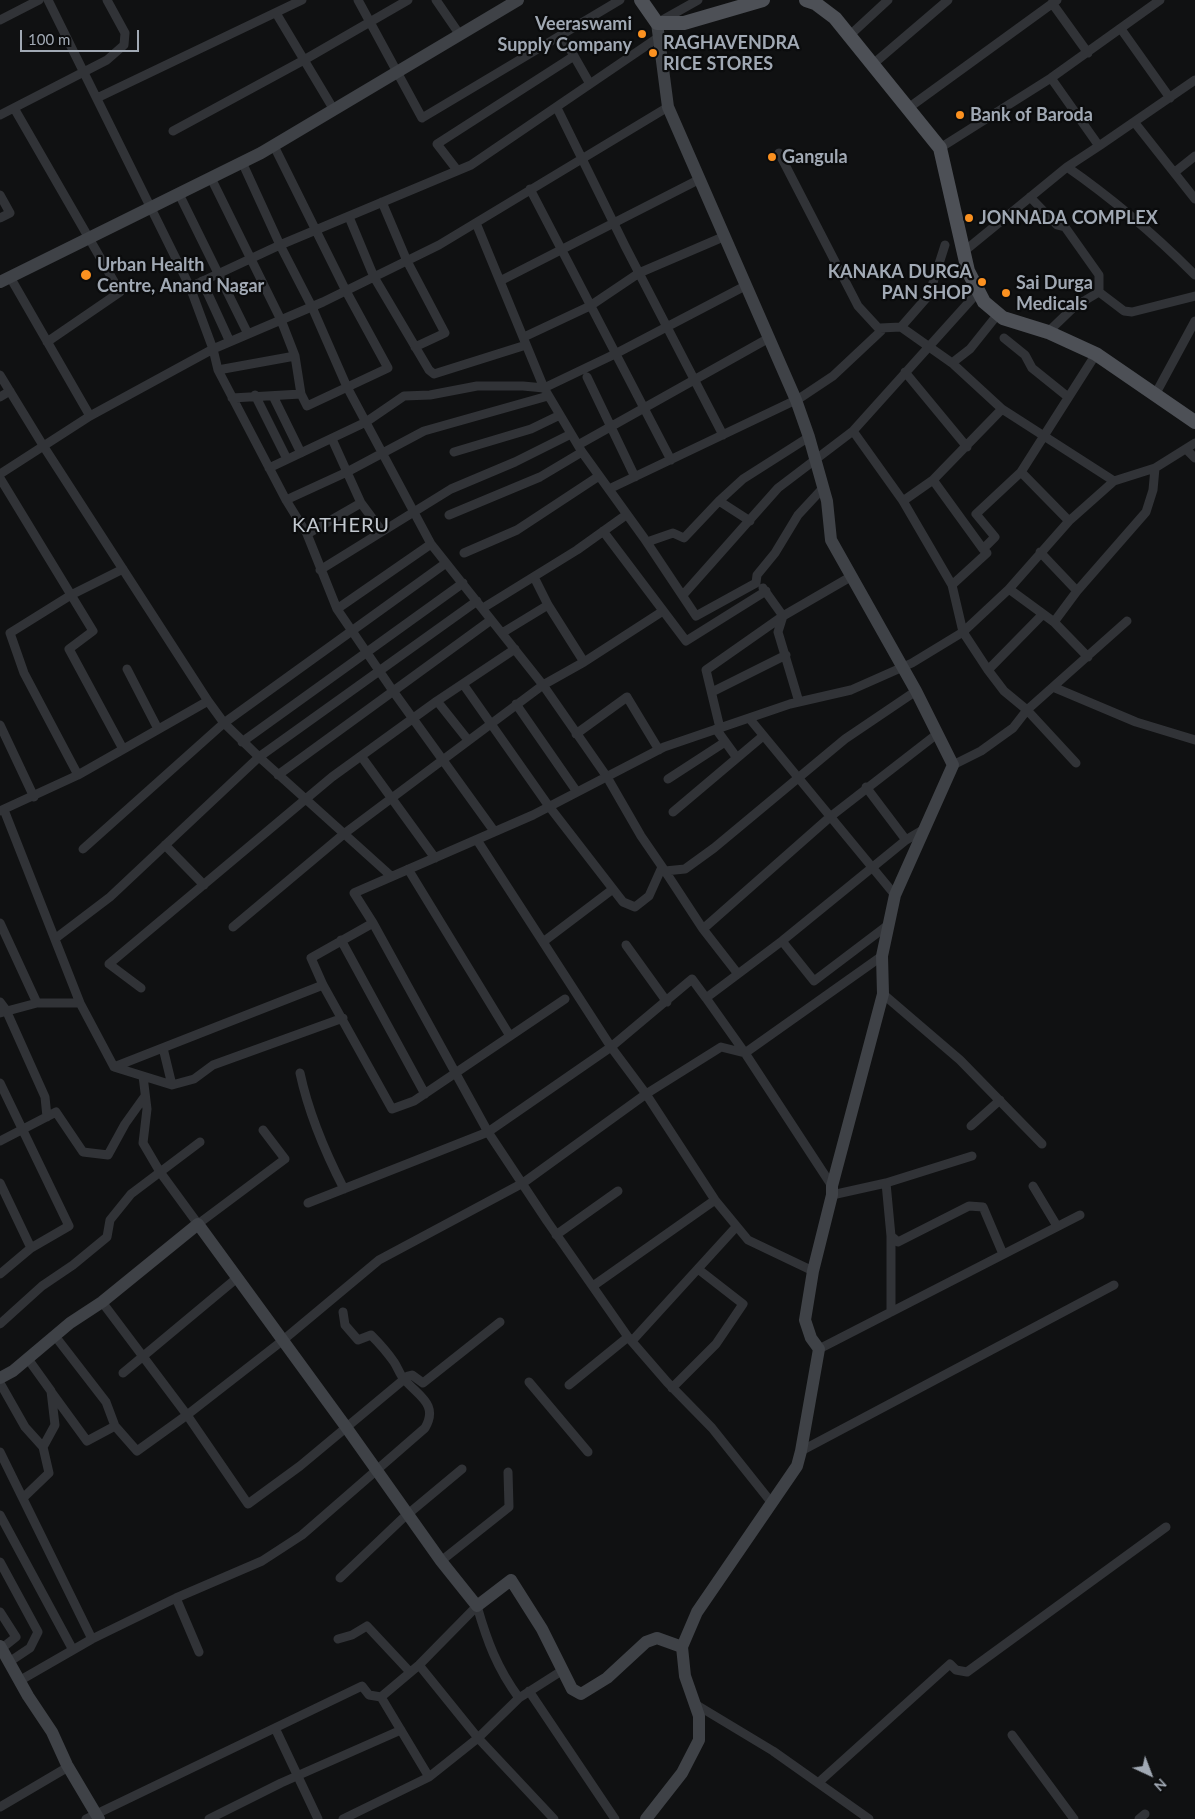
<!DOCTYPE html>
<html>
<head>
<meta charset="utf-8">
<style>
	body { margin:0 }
	#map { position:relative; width:1195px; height:1819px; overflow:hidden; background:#101112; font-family:Lato,sans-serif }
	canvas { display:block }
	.north { position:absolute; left:1125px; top:1749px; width:50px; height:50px; -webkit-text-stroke:4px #0b0c0d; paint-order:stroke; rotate:137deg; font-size:14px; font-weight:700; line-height:20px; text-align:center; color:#a1a9b4 }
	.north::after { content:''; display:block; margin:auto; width:18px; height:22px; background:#a1a9b4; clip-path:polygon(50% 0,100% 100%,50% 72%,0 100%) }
	.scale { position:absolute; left:20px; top:30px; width:119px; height:22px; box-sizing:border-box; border:2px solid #a1a9b4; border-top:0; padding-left:6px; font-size:15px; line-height:18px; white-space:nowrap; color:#a1a9b4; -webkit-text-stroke:4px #0b0c0d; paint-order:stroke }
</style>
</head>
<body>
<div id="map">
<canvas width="1195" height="1819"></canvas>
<div class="north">N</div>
<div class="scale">100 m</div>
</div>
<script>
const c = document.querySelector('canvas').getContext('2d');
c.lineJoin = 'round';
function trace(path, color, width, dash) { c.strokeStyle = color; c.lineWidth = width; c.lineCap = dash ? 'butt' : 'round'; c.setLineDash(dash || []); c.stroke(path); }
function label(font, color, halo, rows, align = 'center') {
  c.font = font + ' Lato,sans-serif'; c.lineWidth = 4.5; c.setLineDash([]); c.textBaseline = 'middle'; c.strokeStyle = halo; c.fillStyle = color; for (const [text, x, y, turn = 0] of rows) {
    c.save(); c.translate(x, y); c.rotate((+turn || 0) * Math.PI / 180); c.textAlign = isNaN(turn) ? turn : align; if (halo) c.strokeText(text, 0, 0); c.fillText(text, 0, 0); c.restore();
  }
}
const street = new Path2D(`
	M48,0L190,287L213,349L218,370L286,500L307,534L337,609L393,691L494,831
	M358,0L422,118L620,0
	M436,0L460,35
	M1052,3L1088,53
	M276,13L334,110
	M0,20L39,0
	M659,22L698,0
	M1121,29L1170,98
	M562,35L574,56
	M849,36L888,0
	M872,65L948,0
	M1051,78L1099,146L1195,80
	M97,98L302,0
	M14,108L120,292L47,342
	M557,108L625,246L723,435
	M907,109L1057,0
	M0,115L107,60L124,45L125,33L107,0
	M1135,123L1195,199
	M173,131L304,60L408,0
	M1099,146L1067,167C1116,201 1154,234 1195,275
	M940,148L1051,78L1160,0
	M242,162L280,245L312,307L347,387L431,544L543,685L607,777L641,836L665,871L685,869L714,848L845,739L916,691
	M457,170L437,144L574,56L590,84
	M1175,172L1195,156
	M211,178L281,320L295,356L301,394
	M530,189L671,460
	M179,194L248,334
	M0,195L10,213L0,218
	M1030,197L1057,225L1065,227L1099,275V292L1124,311L1132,312L1195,296
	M382,202L407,261L445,333L415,347
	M349,217L374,277L429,370L434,374L526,345
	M476,223L544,388L582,452L644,538L696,616L756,583L757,575L775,553L798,515L823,488
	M962,253L1067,167
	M10,277L90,416
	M202,281L230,342
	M500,281L698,180
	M190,287L280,245L471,165L659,37
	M901,327L929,295L945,245
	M880,328L901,327L952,363L1002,409L1114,481
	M1048,332L1074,307L1099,292
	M524,337L590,306L639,273L723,237
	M1004,338L1025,355L1032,368L1068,397
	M952,363L970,349L998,314
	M218,370L295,356
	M905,372L967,447
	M0,375L44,447L208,701L78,775L0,811
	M587,377L635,477
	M1156,393L1195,321
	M255,395L287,459
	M273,396L301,453
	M0,397L10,391
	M232,398L301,394L307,406L388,368L346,291L274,146
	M853,431L903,501L952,585L963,632L988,670L1004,691L1027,710L1076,763
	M332,439L361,503L381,530
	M578,445L769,338
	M1186,449L1195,458
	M454,452L531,429L560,415
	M269,468L366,422L404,396L430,395L477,386H523L544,388L615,354L745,286
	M1021,472L1069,521
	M0,474L90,416L213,349L323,302L439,245L668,107
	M0,478L93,631L69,649L123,749
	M933,480L983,549
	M609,489L800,398L833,376L881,331L858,306L779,153
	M286,500L347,472L424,431L548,396
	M719,501L750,521
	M903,501L933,480L1002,409
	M449,515L540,477L582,452
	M603,531L686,641L766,591
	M307,534L361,503
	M647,542L673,533L684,538L719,501L743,479L809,437
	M1040,552L1077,591
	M464,553L517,530L599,476
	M320,570L451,489L515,462L571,434
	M952,585L987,553L983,549L995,537L976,514L1021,472L1096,354
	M763,588L783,616L778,632L799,702
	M1009,589L1054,622L1077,591L1146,512L1153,490L1155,468
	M683,595L778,488L853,431L979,291
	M483,608L577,550L626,515
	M337,609L431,544
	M1054,622L1088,657
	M502,633L548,605
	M584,662L663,611
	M127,669L158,729
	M988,670L1043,614
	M463,684L548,805L623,902L635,907L649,896L662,867
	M1053,687L1136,722L1195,740
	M712,692L786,655
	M208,701L224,723L259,757L391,876
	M437,701L468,740
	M516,704L577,792
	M749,718L895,895
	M0,725L34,797
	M720,728L706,670L783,616L852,576
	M716,729L737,758
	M576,734L627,697L659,750
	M242,742L463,583
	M361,756L435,858
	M953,765L981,751L1013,728L1027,710L1127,621
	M78,775L24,673L10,633L71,595L123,569
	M278,775L491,620
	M668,779L725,742
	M866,787L906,840
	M4,810L80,1003L114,1067L172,1085L194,1079L213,1065L343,1018
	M673,812L763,736
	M477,840L611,1047L646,1094L721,1047L745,1053L706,998L782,941L906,840L923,830
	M165,845L204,885
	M83,849L224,723L446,563
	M408,869L510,1036
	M665,871L703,929
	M0,923L37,1003H80
	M373,923L311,958L323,985L392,1109L414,1101L565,999
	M233,927L345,833L543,685L584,662L548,605L534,577
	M56,938L110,897L259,757L477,601
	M341,940L425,1094
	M782,941L814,981L888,925
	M543,942L613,889
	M626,945L667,1002
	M738,974L703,929L830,817L937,734
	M141,988L109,964L332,777L437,701L515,649
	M883,994L960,1060L1042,1144
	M0,1002L6,1010L45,1097L47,1117
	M0,1013L37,1003
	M163,1048L172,1085
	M114,1067L323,985
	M300,1073C309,1115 325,1152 344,1189
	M143,1076L147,1109L143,1143L160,1172L198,1224L285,1159L263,1130
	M0,1083L69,1226L31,1248L0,1183
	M971,1126L1000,1100
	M0,1141L56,1112L83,1152L108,1155L125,1124L145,1096
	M886,1183L972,1156
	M832,1186L745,1053L882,956
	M1033,1186L1057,1226
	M832,1195L886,1183L891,1236V1312
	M308,1203L488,1132L611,1047L692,979L706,998
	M556,1235L618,1191
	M891,1236L898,1242L969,1206L983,1207L1003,1254
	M0,1274L31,1248
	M593,1286L715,1200
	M102,1302L187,1415L248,1504L300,1466L408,1376L412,1375L423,1383L500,1322
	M0,1324L42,1286L73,1265L107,1237L110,1220L131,1194L200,1142
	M55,1336L106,1402L115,1426L137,1451L187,1415L282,1341L379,1260L523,1183L646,1094L715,1200L748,1240L813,1271
	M632,1341L736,1227
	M819,1349L1080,1215
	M123,1373L237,1278
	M529,1382L588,1452
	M0,1383L25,1427L43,1447
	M569,1385L628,1337
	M672,1388L716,1344L743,1304L698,1269
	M52,1393L87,1441L115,1426
	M801,1451L1114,1285
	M0,1452L92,1639
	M23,1498L49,1473L43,1447L55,1425L51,1391L28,1359
	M771,1502L712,1428L667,1382L628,1337L547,1221L488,1132L373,923L354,893L533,815L664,747L790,704L851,690L912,663L963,632L1009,589L1069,521L1114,481L1155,468L1195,443
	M0,1515L73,1650
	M441,1561L509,1507L508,1472
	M0,1562L38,1632L30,1648L9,1662
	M340,1578L402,1519L462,1469
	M176,1598L199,1652
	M0,1612L16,1637L1,1649
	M338,1639L352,1635L367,1626L410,1672
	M419,1665L478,1738L554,1819
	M19,1681L92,1639L176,1598L262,1561L302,1535L425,1428C439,1404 418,1396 404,1379C400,1375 398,1368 394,1362C387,1352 380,1344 371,1335L358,1340L345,1325L343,1312
	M529,1691L615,1819
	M381,1697L419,1665L477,1606C487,1641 497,1668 519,1698
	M695,1704L773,1751L869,1819
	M275,1728L318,1819
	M1012,1735L1074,1819
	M818,1783L950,1664L956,1670L967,1672L1166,1527
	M0,1807L68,1767
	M86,1819L362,1686L369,1695L381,1697L429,1777
	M209,1819L281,1783L401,1730
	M343,1819L429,1777L478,1738L519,1698L563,1670
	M1139,1819L1145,1814`);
const secondary = new Path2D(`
	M0,282L261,153L518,0
	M0,1378L13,1371L70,1323L102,1302L198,1224L346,1427L441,1561L477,1606L511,1580L542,1629L572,1689L581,1694L607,1678L646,1642L657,1638L682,1647
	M0,1646L28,1696L52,1732L67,1765L99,1819
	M646,1819L682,1773L699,1740V1716L685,1676L682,1647L697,1612L797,1466L801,1451L819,1349L811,1338L805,1320L813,1271L832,1195V1186L883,994L882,956L895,895L953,765L916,691L831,540L827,501L809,437L796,400L668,107L657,23`);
const primary = new Path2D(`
	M641,0L657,23H684L763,0
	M806,0L815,3L835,18L940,148L968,271L984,302L1003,318L1048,332L1096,354L1195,422`);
const markers = [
	[642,34,5,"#fb9120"],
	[653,53,5,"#fb9120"],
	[960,115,5,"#fb9120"],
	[772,157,5,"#fb9120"],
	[969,218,5,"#fb9120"],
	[86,275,6,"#fb9120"],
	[982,282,5,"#fb9120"],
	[1006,293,5,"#fb9120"]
];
const poiNames = [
	["Veeraswami",632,24,"right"],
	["Supply Company",632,45,"right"],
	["RAGHAVENDRA",663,43],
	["RICE STORES",663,64],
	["Bank of Baroda",970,115],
	["Gangula",782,157],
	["JONNADA COMPLEX",979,218],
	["Urban Health",97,265],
	["Centre, Anand Nagar",97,286],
	["KANAKA DURGA",972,272,"right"],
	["PAN SHOP",972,293,"right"],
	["Sai Durga",1016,283],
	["Medicals",1016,304]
];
const quarterNames = [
	["KATHERU",341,526]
];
trace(street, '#313337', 9);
trace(secondary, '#3f4247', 12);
trace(primary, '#4d5056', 14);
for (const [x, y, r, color] of markers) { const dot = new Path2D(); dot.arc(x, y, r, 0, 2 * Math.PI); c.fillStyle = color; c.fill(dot); trace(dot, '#0b0c0d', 2); }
label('bold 18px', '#a1a9b4', '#0b0c0d', poiNames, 'left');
c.letterSpacing = '1px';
label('20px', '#c2c8cf', '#0b0c0d', quarterNames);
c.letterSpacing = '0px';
</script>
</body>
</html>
